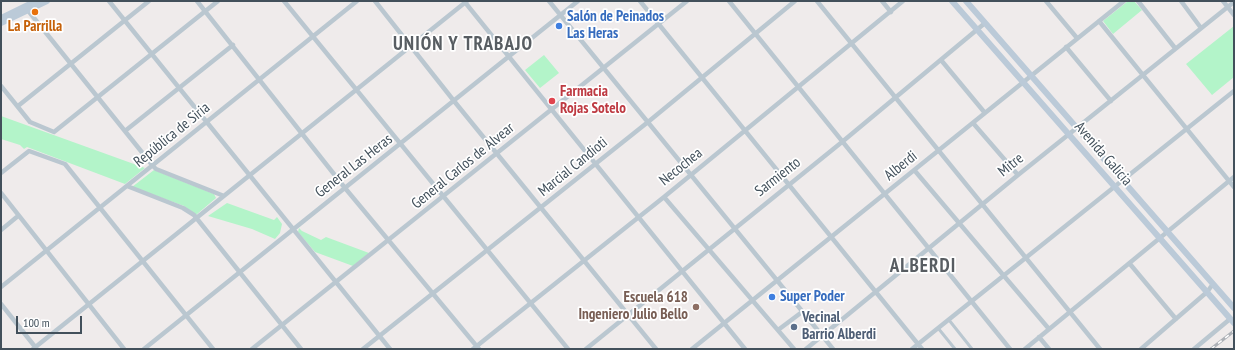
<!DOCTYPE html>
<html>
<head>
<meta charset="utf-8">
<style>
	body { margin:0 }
	#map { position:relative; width:1235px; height:350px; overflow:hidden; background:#efebeb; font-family:"PT Sans Narrow",sans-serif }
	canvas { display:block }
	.frame { position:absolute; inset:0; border:2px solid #42505b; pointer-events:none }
	.scale { position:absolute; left:16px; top:316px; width:66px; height:18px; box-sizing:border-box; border:2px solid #42505b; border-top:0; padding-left:5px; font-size:12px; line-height:14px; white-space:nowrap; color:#42505b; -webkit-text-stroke:3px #fff; paint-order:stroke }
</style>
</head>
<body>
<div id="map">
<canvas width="1235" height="350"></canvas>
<div class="frame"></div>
<div class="scale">100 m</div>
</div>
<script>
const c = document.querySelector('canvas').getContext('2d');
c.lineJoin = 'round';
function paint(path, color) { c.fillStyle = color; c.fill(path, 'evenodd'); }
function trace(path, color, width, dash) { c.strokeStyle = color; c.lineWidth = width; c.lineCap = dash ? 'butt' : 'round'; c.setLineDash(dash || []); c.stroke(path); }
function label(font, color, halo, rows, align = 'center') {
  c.font = font + ' "PT Sans Narrow",sans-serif'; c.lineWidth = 3.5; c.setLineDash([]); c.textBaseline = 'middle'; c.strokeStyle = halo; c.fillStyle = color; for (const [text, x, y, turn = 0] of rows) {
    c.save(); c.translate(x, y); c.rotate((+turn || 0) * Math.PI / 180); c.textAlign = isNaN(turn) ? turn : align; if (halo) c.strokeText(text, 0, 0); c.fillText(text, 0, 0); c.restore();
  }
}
const green = new Path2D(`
	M1128,1H1134L1142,10L1113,34L1103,21Z
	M1234,26V77L1212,95L1186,64Z
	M544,55L559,73L540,88L525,70Z
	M1,116L145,168L125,184L27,147L24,149L20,145L1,139Z
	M154,170L214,194L216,198L196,215L184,206L132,187Z
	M227,203L274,220L277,217L282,224L280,233L275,239L252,229L208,216Z
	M299,228L302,231L321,240L326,237L369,253L353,266L315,252L298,232Z`);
const pedestrian = new Path2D(`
	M949,320L972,349
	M938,328L955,349`);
const minor = new Path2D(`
	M109,1L390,349
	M197,1L345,188L479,349
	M284,1L568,349
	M375,1L454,101L656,349
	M464,1L745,349
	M549,1L833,349
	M640,1L922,349
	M729,1L1010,349
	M817,1L1100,349
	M882,1L891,12
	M1046,1L1077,38
	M1138,1L1175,48
	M1181,1L1201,28
	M1223,1L1234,15
	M26,8L153,166L156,169L224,196
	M1099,21L1234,187
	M1066,47L1111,101
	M941,60L985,113
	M1,86L30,122L54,132L218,1
	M18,106L149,1
	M973,123L1018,175
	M125,131L233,45
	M915,171L1049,329
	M1,173L29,151L65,164L213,349
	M127,186L183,208L194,215L301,349
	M1,193L124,349
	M664,197L794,349
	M1,230L18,216
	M1130,264L1176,319
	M1,287L357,1
	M1,304L36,348
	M778,330L802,312
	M1039,337L1049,349
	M33,349L467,1
	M144,349L578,1
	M252,349L687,1
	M363,349L648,122L795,1
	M473,349L664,197L903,1
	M586,349L842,142L985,23
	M692,349L1124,1
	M806,349L1018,175L1234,2
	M912,349L1234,91
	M1025,349L1234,177
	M1141,349L1207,292L1213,284
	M1194,349L1230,319`);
const secondary = new Path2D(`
	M952,1L1234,323
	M966,1L1234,308
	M1,18L36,1
	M1,23L47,1`);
const rail = new Path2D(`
	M1211,349L1234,331`);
const markers = [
	[35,12,4,"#e8710a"],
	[559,26,4,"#3f7fe0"],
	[552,101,4,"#e0444e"],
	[772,297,4,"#3f7fe0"],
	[696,307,4,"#8d6e63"],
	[794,327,4,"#5c6f8a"]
];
const shopNames = [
	["Salón de Peinados",567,17],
	["Las Heras",567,34],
	["Super Poder",780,297]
];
const foodNames = [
	["La Parrilla",35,27]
];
const healthNames = [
	["Farmacia",560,92],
	["Rojas Sotelo",560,109]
];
const streetNames = [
	["República de Siria",172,135,-39],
	["Avenida Galicia",1103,154,49],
	["Mitre",1011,165,-39],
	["General Las Heras",354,166,-38],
	["General Carlos de Alvear",463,166,-39],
	["Alberdi",901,166,-39],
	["Marcial Candioti",573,167,-39],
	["Necochea",681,167,-39],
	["Sarmiento",778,177,-38]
];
const educationNames = [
	["Escuela 618",688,298],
	["Ingeniero Julio Bello",688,315]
];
const serviceNames = [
	["Vecinal",802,318],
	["Barrio Alberdi",802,335]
];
const districtNames = [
	["UNIÓN Y TRABAJO",463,45],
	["ALBERDI",923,267]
];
paint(green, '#b3f4c9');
trace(pedestrian, '#bac7d0', 3);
trace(minor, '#bac7d0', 4.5);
trace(secondary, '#bbcad8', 6);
trace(rail, '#adb1b7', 3);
trace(rail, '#fff', 1.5, [4.5]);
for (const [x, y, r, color] of markers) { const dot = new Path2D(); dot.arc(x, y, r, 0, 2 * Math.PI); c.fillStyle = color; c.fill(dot); trace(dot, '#fff', 1.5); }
label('bold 15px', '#366cbe', '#fff', shopNames, 'left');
label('bold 15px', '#c56008', '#fff', foodNames);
label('bold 15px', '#be3a42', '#fff', healthNames, 'left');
label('15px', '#42505b', '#fff', streetNames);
label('bold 15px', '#785e54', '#fff', educationNames, 'right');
label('bold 15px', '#4e5e75', '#fff', serviceNames, 'left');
c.letterSpacing = '1px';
label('bold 19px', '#585d62', '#fff', districtNames);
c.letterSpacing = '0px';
</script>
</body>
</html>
